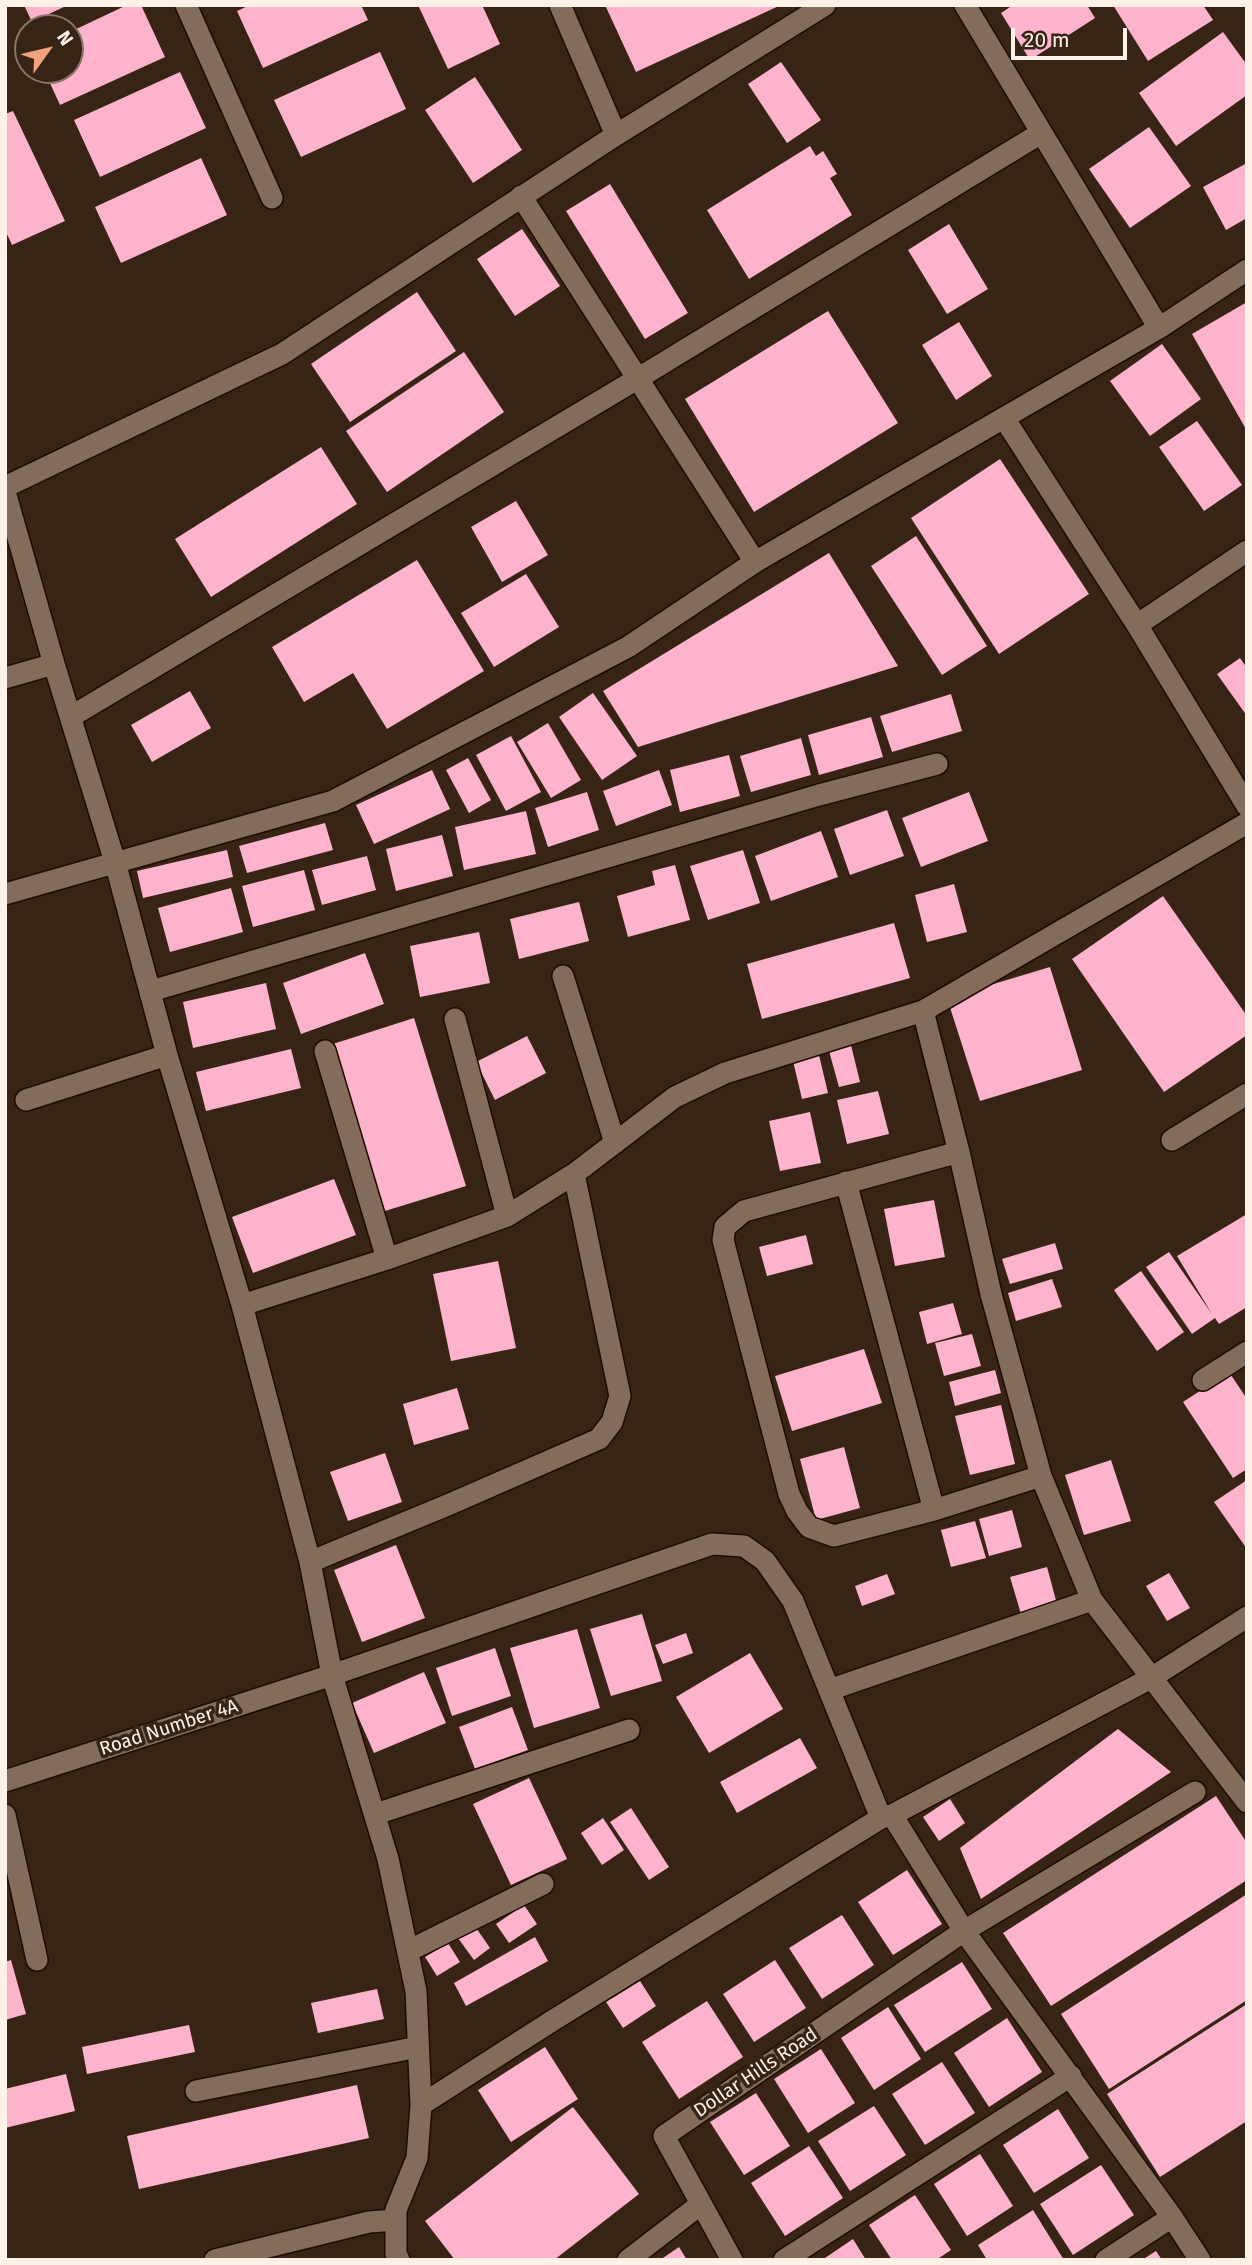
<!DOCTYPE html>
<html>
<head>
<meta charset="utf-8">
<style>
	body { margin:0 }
	#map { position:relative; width:1252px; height:2265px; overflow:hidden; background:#372415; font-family:"Fira Sans",sans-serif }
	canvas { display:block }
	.frame { position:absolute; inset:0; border:7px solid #fef1e7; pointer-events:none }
	.north { position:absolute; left:14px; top:14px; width:70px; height:70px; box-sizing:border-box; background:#372415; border:2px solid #877669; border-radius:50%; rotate:56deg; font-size:19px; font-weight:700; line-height:28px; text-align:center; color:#fef1e7 }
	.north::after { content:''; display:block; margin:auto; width:24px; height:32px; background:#f1a17d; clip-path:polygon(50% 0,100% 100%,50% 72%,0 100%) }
	.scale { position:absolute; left:1011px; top:28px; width:116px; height:32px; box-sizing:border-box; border:4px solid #fef1e7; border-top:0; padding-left:9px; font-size:21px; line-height:24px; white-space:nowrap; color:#fef1e7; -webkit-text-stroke:5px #372415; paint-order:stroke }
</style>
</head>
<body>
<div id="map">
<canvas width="1252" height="2265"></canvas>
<div class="frame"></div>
<div class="north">N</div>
<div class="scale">20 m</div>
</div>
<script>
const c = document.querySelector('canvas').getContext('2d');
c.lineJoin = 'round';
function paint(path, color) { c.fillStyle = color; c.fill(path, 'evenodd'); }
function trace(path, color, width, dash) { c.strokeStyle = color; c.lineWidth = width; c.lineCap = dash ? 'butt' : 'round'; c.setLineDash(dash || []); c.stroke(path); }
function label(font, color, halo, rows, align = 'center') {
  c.font = font + ' "Fira Sans",sans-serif'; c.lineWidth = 7; c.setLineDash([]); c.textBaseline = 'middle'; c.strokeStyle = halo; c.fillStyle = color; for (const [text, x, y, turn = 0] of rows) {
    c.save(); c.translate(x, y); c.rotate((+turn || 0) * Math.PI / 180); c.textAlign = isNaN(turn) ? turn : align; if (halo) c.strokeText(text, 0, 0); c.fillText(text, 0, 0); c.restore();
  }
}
const building = new Path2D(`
	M24,5H68L32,22Z
	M127,5H141L165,57L60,105L44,70H70V32Z
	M250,5H361L368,20L263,68L237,11Z
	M418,5H482L500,44L448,69Z
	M605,5H781L636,72Z
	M1013,5H1087L1095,18L1030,60L1001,13Z
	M1113,5H1203L1213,20L1148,61Z
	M1223,32L1247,65V95L1176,146L1139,93Z
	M380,52L406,109L301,157L274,100Z
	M781,62L821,120L787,143L748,84Z
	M180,72L206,128L100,177L74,120Z
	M475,77L522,150L473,183L425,110Z
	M13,111L65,221L12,245L5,230V114Z
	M1149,127L1191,186L1130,228L1089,169Z
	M810,146L816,156L823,151L837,174L830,178L852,215L749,279L707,210Z
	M201,158L227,215L121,263L95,207Z
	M1247,163V218L1226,230L1203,187Z
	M610,184L688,313L645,339L566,211Z
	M949,224L988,289L947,314L908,250Z
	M522,229L560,286L515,316L477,259Z
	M417,292L456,351L350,422L311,364Z
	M1247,302V431L1192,334Z
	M828,311L898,423L754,512L685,399Z
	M959,322L992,376L956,400L922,345Z
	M1162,344L1201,399L1150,436L1110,381Z
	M464,352L504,412L387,492L346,431Z
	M1197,421L1242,485L1204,511L1159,447Z
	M321,447L357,504L211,597L175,539Z
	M1000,459L1089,594L999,654L911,518Z
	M516,501L548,555L502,582L471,527Z
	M916,536L987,646L942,675L871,566Z
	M829,553L898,666L638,747L603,691Z
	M417,560L484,671L387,729L353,673L304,702L272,647Z
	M526,574L559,627L494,667L461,613Z
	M1240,658L1247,668V716L1217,674Z
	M190,691L211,728L152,762L131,725Z
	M593,693L637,756L602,780L559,717Z
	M951,694L962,731L892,752L880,716Z
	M871,717L883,757L819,775L808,735Z
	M548,723L581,780L551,798L517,742Z
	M511,736L541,792L506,811L476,755Z
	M801,738L811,775L751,792L740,756Z
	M729,755L740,796L680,812L670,770Z
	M468,758L491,800L469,813L446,770Z
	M432,770L450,809L374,844L356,805Z
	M659,770L672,805L616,826L603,791Z
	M587,792L599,830L548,847L535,808Z
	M969,792L988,841L921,867L902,818Z
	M887,810L904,856L850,875L834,829Z
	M526,811L536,854L464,870L455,827Z
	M325,823L333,850L247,873L239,846Z
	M821,831L838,877L771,901L755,856Z
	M442,835L453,876L396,891L386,849Z
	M227,850L233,877L143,898L137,871Z
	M743,850L760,903L708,920L690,866Z
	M367,856L376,890L322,905L312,870Z
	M675,865L690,920L628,937L617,896L655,885L652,871Z
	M304,870L315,910L253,927L242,886Z
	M954,884L967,932L927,942L915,895Z
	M231,888L243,932L170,952L158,908Z
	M1163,896L1247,1016V1035L1164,1092L1072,959Z
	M579,902L589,941L519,959L510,919Z
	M894,923L910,978L762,1019L747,964Z
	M479,932L490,983L420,997L410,946Z
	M365,953L384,1004L301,1034L283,983Z
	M1050,967L1082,1070L980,1101L947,998Z
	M266,983L276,1029L193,1048L183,1002Z
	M414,1018L466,1186L385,1211L333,1044Z
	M527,1036L546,1073L495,1100L476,1062Z
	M851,1045L860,1082L839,1087L829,1051Z
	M291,1049L301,1088L206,1111L196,1072Z
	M819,1055L828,1093L802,1099L793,1061Z
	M878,1091L889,1134L847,1144L837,1100Z
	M810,1112L821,1163L780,1171L769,1121Z
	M334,1179L356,1235L253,1273L232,1217Z
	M934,1200L945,1257L895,1266L884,1209Z
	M1247,1214V1307L1219,1324L1215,1318L1192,1334L1146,1267L1169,1252L1212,1314L1177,1256Z
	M806,1235L813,1264L767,1276L759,1247Z
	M1055,1243L1063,1269L1010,1284L1002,1259Z
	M498,1261L516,1348L451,1361L433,1274Z
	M1141,1271L1184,1332L1157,1351L1114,1290Z
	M1052,1279L1062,1307L1016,1321L1008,1293Z
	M953,1303L962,1334L927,1344L919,1312Z
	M972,1334L981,1366L944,1376L935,1343Z
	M864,1349L882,1403L792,1431L775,1376Z
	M995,1370L1001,1393L955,1406L949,1382Z
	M1229,1372L1247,1399V1469L1233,1478L1183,1402Z
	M457,1388L469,1429L414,1445L403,1404Z
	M1001,1405L1015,1464L970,1475L955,1416Z
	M844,1447L860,1508L816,1520L800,1459Z
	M385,1453L402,1502L348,1521L330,1472Z
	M1111,1460L1131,1521L1084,1535L1065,1475Z
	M1247,1480V1549L1214,1502Z
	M1012,1510L1022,1547L989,1556L979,1519Z
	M975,1521L986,1558L951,1567L941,1530Z
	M396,1545L425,1618L362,1642L334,1570Z
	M1047,1567L1057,1604L1021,1614L1010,1577Z
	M1169,1573L1190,1608L1167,1621L1146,1586Z
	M887,1574L895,1594L862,1606L855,1586Z
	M642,1614L662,1681L611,1696L590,1629Z
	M577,1629L600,1708L534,1728L510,1648Z
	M686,1633L693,1653L663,1664L655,1645Z
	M495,1648L511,1696L452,1716L436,1668Z
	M750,1653L783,1709L709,1753L676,1697Z
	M424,1672L446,1723L374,1753L352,1703Z
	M512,1707L528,1750L475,1769L459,1727Z
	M1118,1729L1171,1772L981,1899L960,1848Z
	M800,1738L817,1768L737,1813L720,1782Z
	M529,1778L567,1859L511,1885L473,1804Z
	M1216,1796L1247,1843V1880L1051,2006L1003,1933Z
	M950,1799L965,1823L939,1841L923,1817Z
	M631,1808L669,1867L649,1880L610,1822Z
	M603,1818L624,1850L602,1865L581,1833Z
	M907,1870L942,1924L893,1955L858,1902Z
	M1247,1894V2000L1109,2089L1061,2014Z
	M524,1905L537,1924L509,1943L496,1924Z
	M842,1915L874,1965L822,1999L789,1948Z
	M472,1922L490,1948L474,1960L455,1934Z
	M535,1937L548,1961L466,2006L454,1983Z
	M448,1943L460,1962L437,1976L425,1957Z
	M11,1960L26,2014L5,2020V1962Z
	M775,1960L806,2008L754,2042L723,1994Z
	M962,1962L992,2009L925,2052L894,2005Z
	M640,1981L656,2006L623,2028L606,2002Z
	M377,1989L384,2019L318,2033L311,2003Z
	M707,2001L743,2057L679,2099L642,2042Z
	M1247,2004V2121L1160,2177L1107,2094Z
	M888,2007L921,2059L874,2090L841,2038Z
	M1007,2018L1042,2072L989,2107L954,2053Z
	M189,2025L195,2052L87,2074L82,2047Z
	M545,2047L578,2099L511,2142L478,2090Z
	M821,2049L855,2103L808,2133L774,2079Z
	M942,2062L975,2113L925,2145L892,2094Z
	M66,2074L75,2111L5,2128V2089Z
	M357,2085L369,2138L139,2189L127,2136Z
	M756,2093L790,2146L744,2175L710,2122Z
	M874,2106L906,2155L850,2191L818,2141Z
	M573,2107L639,2194L554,2260H455L425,2221Z
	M1058,2109L1089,2158L1034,2193L1003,2145Z
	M809,2146L843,2198L785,2236L751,2183Z
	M980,2154L1013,2206L967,2236L934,2184Z
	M1101,2165L1134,2215L1073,2255L1040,2204Z
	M915,2195L951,2250L936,2260H892L869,2225Z
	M1033,2210L1064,2260H987L978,2245Z
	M853,2239L866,2260H822Z
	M679,2247L687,2260H660Z
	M1156,2251L1162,2260H1142Z`);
const lane = new Path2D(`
	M215,2260L369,2222L395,2220`);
const street = new Path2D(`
	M186,5L272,198
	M560,5L616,135
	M965,5L1159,328
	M521,196L755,562
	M1004,418L1137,625L1247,806
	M5,487L282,354L616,135L825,5
	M5,492L54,664L115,862L167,1055L242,1305L310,1562L332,1675L388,1859L416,1991L421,2105L417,2158L396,2210V2254L399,2260
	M1137,625L1247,551
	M5,678L54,664
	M72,716L637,379L1041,133
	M5,894L333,801L628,647L755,562L1159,328L1247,270
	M563,976L615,1143
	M151,991L819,795L937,764
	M923,1011L959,1152L991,1294L1041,1476L1092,1600L1247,1802
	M455,1019L507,1216
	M325,1051L387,1259
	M26,1100L167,1055
	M1172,1140L1247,1094
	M959,1152L744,1211L725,1227L723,1240L789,1494L797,1511L809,1527L834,1536L934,1510L1041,1476
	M846,1182L934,1510
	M242,1305L387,1259L507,1216L574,1174L675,1097L725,1073L923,1011L1247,823
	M1203,1380L1247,1352
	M310,1562L450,1504L599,1439L612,1422L620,1396L574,1174
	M829,1690L1092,1600
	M5,1781L332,1675L712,1544L744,1546L765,1561L793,1601L881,1818
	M376,1814L629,1730
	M5,1815L37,1960
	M892,1815L964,1931L1172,2217L1200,2260
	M408,1951L543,1884
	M196,2091L418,2047
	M421,2105L552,2021L881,1818L892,1815L1151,1678L1247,1617
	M628,2260L701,2204
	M732,2260L664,2136L964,1931L1195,1792
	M784,2260L1071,2076
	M1106,2260L1172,2217`);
const streetNames = [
	["Road Number 4A",169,1728,-18],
	["Dollar Hills Road",756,2073,-34]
];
paint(building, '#feb3cd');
trace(lane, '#1e0c01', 24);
trace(street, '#1e0c01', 24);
trace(lane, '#836c5a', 21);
trace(street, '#836c5a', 21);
label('19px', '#fef1e7', '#372415', streetNames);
</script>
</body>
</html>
